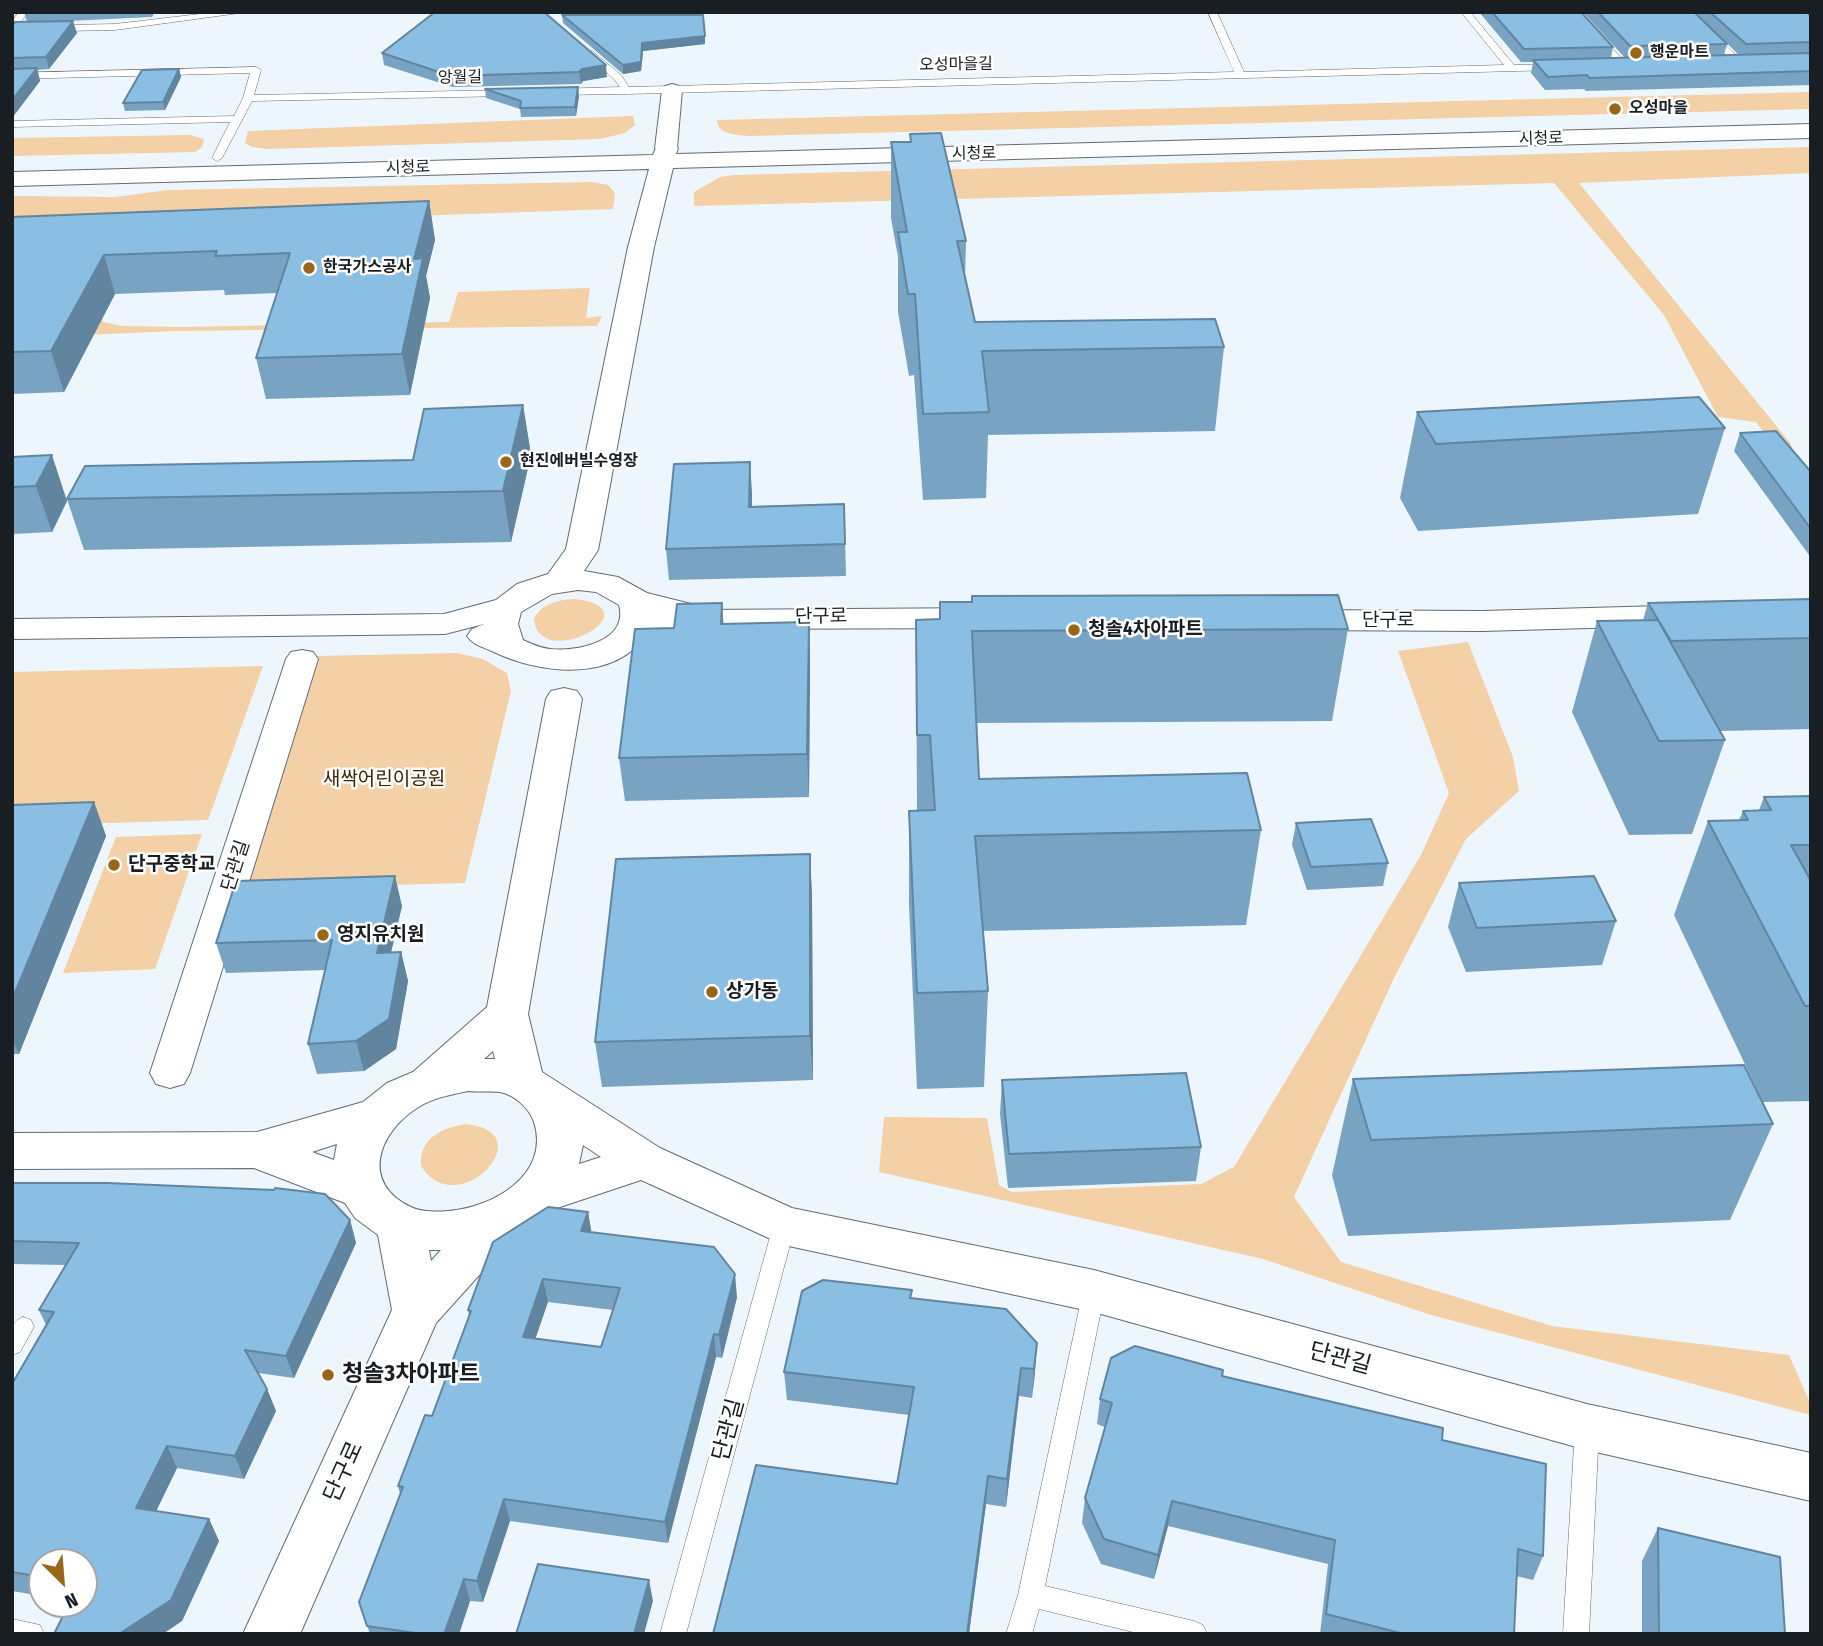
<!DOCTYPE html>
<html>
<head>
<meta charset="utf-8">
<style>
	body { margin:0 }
	#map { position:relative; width:1823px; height:1646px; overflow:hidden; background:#eef6fd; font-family:"Fira Sans Condensed",sans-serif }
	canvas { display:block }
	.frame { position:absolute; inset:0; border:14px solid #191e22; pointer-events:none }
	.north { position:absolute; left:28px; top:1548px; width:70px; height:70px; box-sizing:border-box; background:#fff; border:2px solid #a3a5a7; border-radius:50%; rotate:155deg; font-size:19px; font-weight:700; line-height:28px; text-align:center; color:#191e22 }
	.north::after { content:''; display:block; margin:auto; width:24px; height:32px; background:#986619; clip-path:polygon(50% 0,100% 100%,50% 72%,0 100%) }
</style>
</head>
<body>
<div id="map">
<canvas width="1823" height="1646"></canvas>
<div class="frame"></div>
<div class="north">N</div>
</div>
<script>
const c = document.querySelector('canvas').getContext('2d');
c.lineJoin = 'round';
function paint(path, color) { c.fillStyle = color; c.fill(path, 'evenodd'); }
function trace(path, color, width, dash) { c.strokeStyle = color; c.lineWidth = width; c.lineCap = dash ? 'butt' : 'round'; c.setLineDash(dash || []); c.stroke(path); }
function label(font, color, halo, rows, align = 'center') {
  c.font = font + ' "Fira Sans Condensed","Noto Sans KR",sans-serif'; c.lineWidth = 5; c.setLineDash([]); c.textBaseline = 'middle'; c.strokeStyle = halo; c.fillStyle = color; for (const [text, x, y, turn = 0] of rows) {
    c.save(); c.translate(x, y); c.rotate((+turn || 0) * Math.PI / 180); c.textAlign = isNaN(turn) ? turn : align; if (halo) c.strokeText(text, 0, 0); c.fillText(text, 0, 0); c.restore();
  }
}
const green = new Path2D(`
	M1811,92V109L748,136C735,134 719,136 717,120Z
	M633,116L635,125L625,133L600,139L268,149L252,147L245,143L248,131Z
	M190,135L204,139L202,147L195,152L12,156V138Z
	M1811,147V173L1579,183L1791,444L1800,485L1785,460L1756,422L1718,417L1664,315L1554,183L694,206V192L720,177L734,175Z
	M593,182L608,185L615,193L613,209L12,230V196L115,197L168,190Z
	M590,288L586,318L602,316L597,326L176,331L12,338V321L102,318L103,322L122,326L181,327L449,322L458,292Z
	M575,599C658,609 539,674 534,619C542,603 558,600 575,599Z
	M1468,642L1513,757L1519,791L1466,839L1394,978L1294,1197L1341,1262L1552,1326L1789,1355L1811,1405V1415L1431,1315L1263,1259L879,1172L884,1117L987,1118L999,1185L1012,1192L1201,1184L1234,1167L1421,855L1449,793L1398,651Z
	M457,653L483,659L507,673L511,691L465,883L243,889L316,656Z
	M263,666L208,820L12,826V672Z
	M202,834L155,969L63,973L116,837Z
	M466,1124C545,1132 457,1224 421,1166C419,1138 442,1128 466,1124Z`);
const lane = new Path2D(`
	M19,12H28L18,26L115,24L217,12H247L115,30L12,32V21Z
	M1208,12H1217L1244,72L1504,65L1461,12H1470L1514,65L1555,64L1560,67L1555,70L627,94L555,95L550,92L555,89L620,87L614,79L588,55V51L591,50L621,75L629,87L1234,72Z
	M1570,12H1579L1626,63V67H1620Z
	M1680,12H1690L1742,61V65H1736Z
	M256,67L261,70L254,95L509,90L514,93L509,96L252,101L222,158L217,161L212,158L230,122L12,127V121L234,116L243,98L250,73L12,79V73Z
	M784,1217L792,1220L795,1226L686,1634H660L773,1226L776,1220Z
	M1094,1282L1102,1284L1105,1291L1045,1586L1194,1621L1203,1625L1207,1634H1141L1039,1609L1032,1634H1006L1018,1595L1083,1291L1086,1284Z
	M23,1317L31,1320L34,1327L20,1352L12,1355C12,1340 7,1323 23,1317Z
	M1587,1417L1595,1421L1599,1428L1589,1634H1563L1575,1428L1579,1421Z
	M12,1619L40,1625L44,1634H12Z`);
const street = new Path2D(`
	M672,84L679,86L682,90L677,148L673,152H659L655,148L662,90L665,86Z
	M302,650L313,652L318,659L190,1073L184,1084L170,1088L156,1084L150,1073L286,659L291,652Z`);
const secondary = new Path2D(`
	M1811,124V138L673,168L654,247L598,550L584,571L618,577L647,593L695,605L698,610L990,608L1002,611L1007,618L1002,625L990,628L713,629L647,634C614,683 540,674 494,652C483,647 473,645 467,636L472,629L484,624L445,634L12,639V619L444,614L496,600L517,584L548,574L566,549L628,247L649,169L12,186V172L653,155L658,143H674L678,148L676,154ZM578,590L596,592L619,605C629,642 576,652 550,649C540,648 532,644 523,640L518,624L521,612L552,594Z
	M1697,605L1709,608L1714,615L1709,622L1697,625L1482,631L1295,630L1283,627L1278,620L1283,613L1295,610L1482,611Z
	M564,688L577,691L582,699L528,1014L542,1072L660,1148L792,1208L1094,1270L1587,1404L1811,1453V1501L1587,1450L1094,1312L784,1245L641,1180L548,1211L518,1232L436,1323L300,1634H243L392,1310L378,1235L355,1218L345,1203L254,1168L12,1169V1133L257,1132L363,1102L387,1083L413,1072L487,1007L546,699L551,691ZM493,1051L495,1059H484ZM468,1091C478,1092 489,1091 500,1092C515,1095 529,1108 534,1122C551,1175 492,1208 448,1211C436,1212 421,1212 411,1207C360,1183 378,1133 417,1108C432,1098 450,1095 468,1091ZM337,1144L334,1160L312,1152ZM583,1145L601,1157L579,1164ZM429,1250H441L431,1261Z`);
const wall = new Path2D(`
	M24,12H155L152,17L68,21L77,33L49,69L37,70L40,81L12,118V25L27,22Z
	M435,12L607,77L583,81L581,84L453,87L384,65L382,53Z
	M1479,12H1581L1613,47L1611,58H1625L1583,12H1811V85L1586,91L1584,89L1545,90L1531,73L1533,62H1521ZM1713,30L1739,55H1724L1727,44Z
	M562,15H703L705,44L643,51L641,71L623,74L563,23Z
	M179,69L181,77L165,110L125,111L123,103Z
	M485,89L579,96L576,116L521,117L520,109L486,98Z
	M910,134L966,241L965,279L975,322L1224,347L1215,431L988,435L986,498L923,500L914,375L909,376L898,312V257L891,218V142H910Z
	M429,201L435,240L426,276L430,298L410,395L266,399L256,358L277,293L225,295L224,290L115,294L64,392L12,394V217Z
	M523,405L531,455L511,542L84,550L67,499L413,460Z
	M1417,412L1725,428L1698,514L1418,531L1400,498Z
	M1740,433L1811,472V555H1809L1734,451Z
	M12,457L67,501L52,532L13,534L12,536Z
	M752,493V506L844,504L846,576L669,580L666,549Z
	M1811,599V729L1720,731L1725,740L1692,834L1629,835L1572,712L1597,621L1643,620L1648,603Z
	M940,602L1348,629L1332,721L976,723L979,779L1261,830L1246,925L983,931L988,991L984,1087L917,1089L909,905V811L917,810L916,620L939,619Z
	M809,622L810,664L809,797L625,801L619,758L674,628Z
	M1811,796V1101L1763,1102L1674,915L1708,821L1739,820L1743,811L1759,810L1764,797Z
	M94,802L106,836L19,1054H12V805Z
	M1296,823L1388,863L1383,886L1307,890L1292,845Z
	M810,854L812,897L813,1080L602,1087L595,1042Z
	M1459,883L1616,921L1602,965L1466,972L1448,927Z
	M402,906L391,952H401L408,981L396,1049L364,1071L317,1074L308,1044L325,970L226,973L216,943Z
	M1353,1079L1773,1124L1730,1220L1348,1236L1332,1175Z
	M1002,1080L1201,1147L1196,1181L1008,1188L1000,1114Z
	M12,1183L350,1220L356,1243L294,1378L258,1373L267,1389L276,1411L244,1479L177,1468L156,1511L209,1519L219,1541L182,1621L84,1604V1562H42V1596L12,1591V1384L46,1325L39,1310L66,1265L12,1264Z
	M588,1212L591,1232L737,1297L722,1358L716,1357L668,1543L510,1521L483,1602L470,1601L459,1634H370L359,1602L400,1494L398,1486L432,1416L469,1316L468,1310ZM548,1302L613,1310L601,1347L535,1339Z
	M912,1298L1006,1309L1035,1372L1032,1398L1019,1396L1006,1507L986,1504L969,1634H713L897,1484L909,1415L787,1400L784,1372Z
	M1222,1376L1442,1440L1543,1556L1533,1580L1516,1576L1514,1634H1320L1328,1564L1168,1526L1154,1579L1101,1564L1082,1523L1085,1498L1105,1427L1097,1424L1100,1399Z
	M1658,1528L1785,1634H1642V1561Z`);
const shadedWall = new Path2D(`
	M73,21L77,33L49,69L46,57Z
	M705,36V44L643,51L641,71L623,74V65L642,43Z
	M606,65L607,77L583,81L581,84L579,72L582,69Z
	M37,68L40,81L12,118V100Z
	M179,69L181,77L165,110L163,102Z
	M578,87L579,96L576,116L575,107Z
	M429,201L435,240L426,276L430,298L410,395L402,354L414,259Z
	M104,255L115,294L64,392L51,351Z
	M523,405L531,455L511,542L503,491Z
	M52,455L67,501L52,532L36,486Z
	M750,462L752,493L751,538L749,507Z
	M722,603L725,645L721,624Z
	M809,622L810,664L809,797L807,754Z
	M94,802L106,836L19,1054L12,1039V1000Z
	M810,854L812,897L813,1080L810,1036Z
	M395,876L402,906L384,982L377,953Z
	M401,952L408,981L396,1049L364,1071L356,1041Z
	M588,1212L592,1235L581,1231Z
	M350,1220L356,1243L294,1378L286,1356Z
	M735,1274L737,1297L722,1358L719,1335Z
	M543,1279L548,1302L528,1360L523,1337Z
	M714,1334L716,1357L668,1543L665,1522Z
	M1037,1343L1035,1372L1032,1398L1034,1369Z
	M1021,1368L1019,1396L1006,1507L1007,1479Z
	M267,1389L276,1411L244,1479L235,1456Z
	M167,1446L177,1468L147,1530L136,1508Z
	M988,1476L986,1504L969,1634H967Z
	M504,1499L510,1521L483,1602L477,1581Z
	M1172,1501L1168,1526L1154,1579L1158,1555Z
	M209,1519L219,1541L182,1621L163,1634H119Z
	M464,1579L470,1601L459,1634H444Z
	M649,1580L653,1601L644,1634H634Z`);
const building = new Path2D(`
	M435,12H544L606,65L582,69L579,72L451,76L382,53Z
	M1492,12H1581L1613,47L1524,49Z
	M1598,12H1694L1727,44L1630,46Z
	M1710,12H1806L1811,16V42L1746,44Z
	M562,15H703L705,36L642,43L641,62L623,65Z
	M73,21L46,57L12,58V25L15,22Z
	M1811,53V71L1589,78L1587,75L1548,77L1533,60Z
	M37,68L12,100V69Z
	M179,69L163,102L123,103L142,70Z
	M578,87L575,107L520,108L521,101L485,89Z
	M941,133L966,241H957L975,322L1215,319L1224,347L982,351L989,412L923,414L915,294H908L898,232H907L891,142H911L910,134Z
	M429,201L414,259L423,258L402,354L256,358L290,253L215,256L217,251L104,255L51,351L12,352V217Z
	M1699,397L1725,428L1436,444L1417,412Z
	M523,405L503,491L67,499L85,466L413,460L424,409Z
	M1776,431L1811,472V529L1740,433Z
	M52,455L36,486L12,487V457Z
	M750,462L749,507L844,504L845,544L666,549L674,464Z
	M1338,595L1348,629L972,631L979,779L1247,773L1261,830L975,836L988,991L917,993L909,811L935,810L930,735H917L916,620L940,619V602H972V596Z
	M1811,599V638L1671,641L1648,603Z
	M722,603L721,624L809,622L807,754L619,758L635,629L674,628L677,604Z
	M1658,620L1725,740L1659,741L1597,621Z
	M1811,796V845H1791L1811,881V1006H1805L1708,821L1748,820L1743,811L1771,810L1764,797Z
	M94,802L12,1000V805Z
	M1371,819L1388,863L1311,867L1296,823Z
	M810,854V1036L595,1042L616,859Z
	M395,876L377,953L401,952L389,1019L356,1041L308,1044L332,940L216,943L236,881Z
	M1594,876L1616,921L1477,928L1459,883Z
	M1744,1065L1773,1124L1371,1140L1353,1079Z
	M1186,1073L1201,1147L1009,1154L1002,1080Z
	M12,1183H107L274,1190L275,1188L325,1194L350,1220L286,1356L245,1350L267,1389L235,1456L167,1446L136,1508L209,1519L171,1600L119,1634H54L69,1604H84V1562H42V1577L12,1572V1384L54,1312L39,1310L79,1243L12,1241Z
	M548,1207L588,1212L581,1231L714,1247L735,1274L719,1335L714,1334L665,1522L504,1499L477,1581L464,1579L444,1634H422L367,1626L359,1602L403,1487L398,1486L425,1415L432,1416L471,1311L468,1310L493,1242ZM543,1279L620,1288L601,1347L523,1337Z
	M823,1280L912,1290L910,1298L1006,1309L1037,1343L1034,1369L1021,1368L1007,1479L988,1476L967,1634H713L756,1465L897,1484L914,1387L784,1372L802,1291Z
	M1135,1346L1223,1370L1222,1376L1443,1428L1442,1440L1546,1464L1543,1556L1518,1549L1514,1634H1404L1326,1614L1335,1540L1172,1501L1158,1555L1104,1539L1085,1498L1112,1403L1100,1399L1111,1358Z
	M1658,1528L1780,1557L1785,1634H1659Z
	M538,1564L649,1580L634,1634H516Z`);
const markers = [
	[1636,53,7,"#986619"],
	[1615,109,7,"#986619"],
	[309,268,7,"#986619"],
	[506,462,7,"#986619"],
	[1074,630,7,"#986619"],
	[114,865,7,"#986619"],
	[323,935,7,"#986619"],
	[712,992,7,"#986619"],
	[328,1375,7,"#986619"]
];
const farPoinames = [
	["행운마트",1650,53],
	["오성마을",1629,109],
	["한국가스공사",323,268],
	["현진에버빌수영장",520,462]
];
const farStreetnames = [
	["오성마을길",956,65,-1],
	["앙월길",460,78,-1],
	["시청로",1541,139,-2],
	["시청로",974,154,-1],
	["시청로",408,168,-2]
];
const streetNames = [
	["단구로",821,617,-1],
	["단구로",1388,621],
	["단관길",236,866,-72]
];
const poiNames = [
	["청솔4차아파트",1088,630],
	["단구중학교",128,865],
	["영지유치원",337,935],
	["상가동",726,992]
];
const parkNames = [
	["새싹어린이공원",384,780]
];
const nearStreetnames = [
	["단관길",1340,1359,15],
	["단관길",729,1430,-75],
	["단구로",344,1472,-66]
];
const nearPoinames = [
	["청솔3차아파트",342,1375]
];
paint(green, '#f3d0a5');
trace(lane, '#606c76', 1);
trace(street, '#606c76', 2);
trace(secondary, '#606c76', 2);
paint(lane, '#fff');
paint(street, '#fff');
paint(secondary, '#fff');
paint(wall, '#78a3c3');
paint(shadedWall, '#61859f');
paint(building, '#8bbee3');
trace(building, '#61859f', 2);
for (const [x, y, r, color] of markers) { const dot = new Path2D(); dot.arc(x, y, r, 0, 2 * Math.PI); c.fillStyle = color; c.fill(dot); trace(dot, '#fff', 2.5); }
label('bold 16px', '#191e22', '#fff', farPoinames, 'left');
label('16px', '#191e22', '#fff', farStreetnames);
label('19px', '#191e22', '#fff', streetNames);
label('bold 19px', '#191e22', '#fff', poiNames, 'left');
label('19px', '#3c2300', '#fff', parkNames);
label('23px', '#191e22', '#fff', nearStreetnames);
label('bold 23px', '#191e22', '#fff', nearPoinames, 'left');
</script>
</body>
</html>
